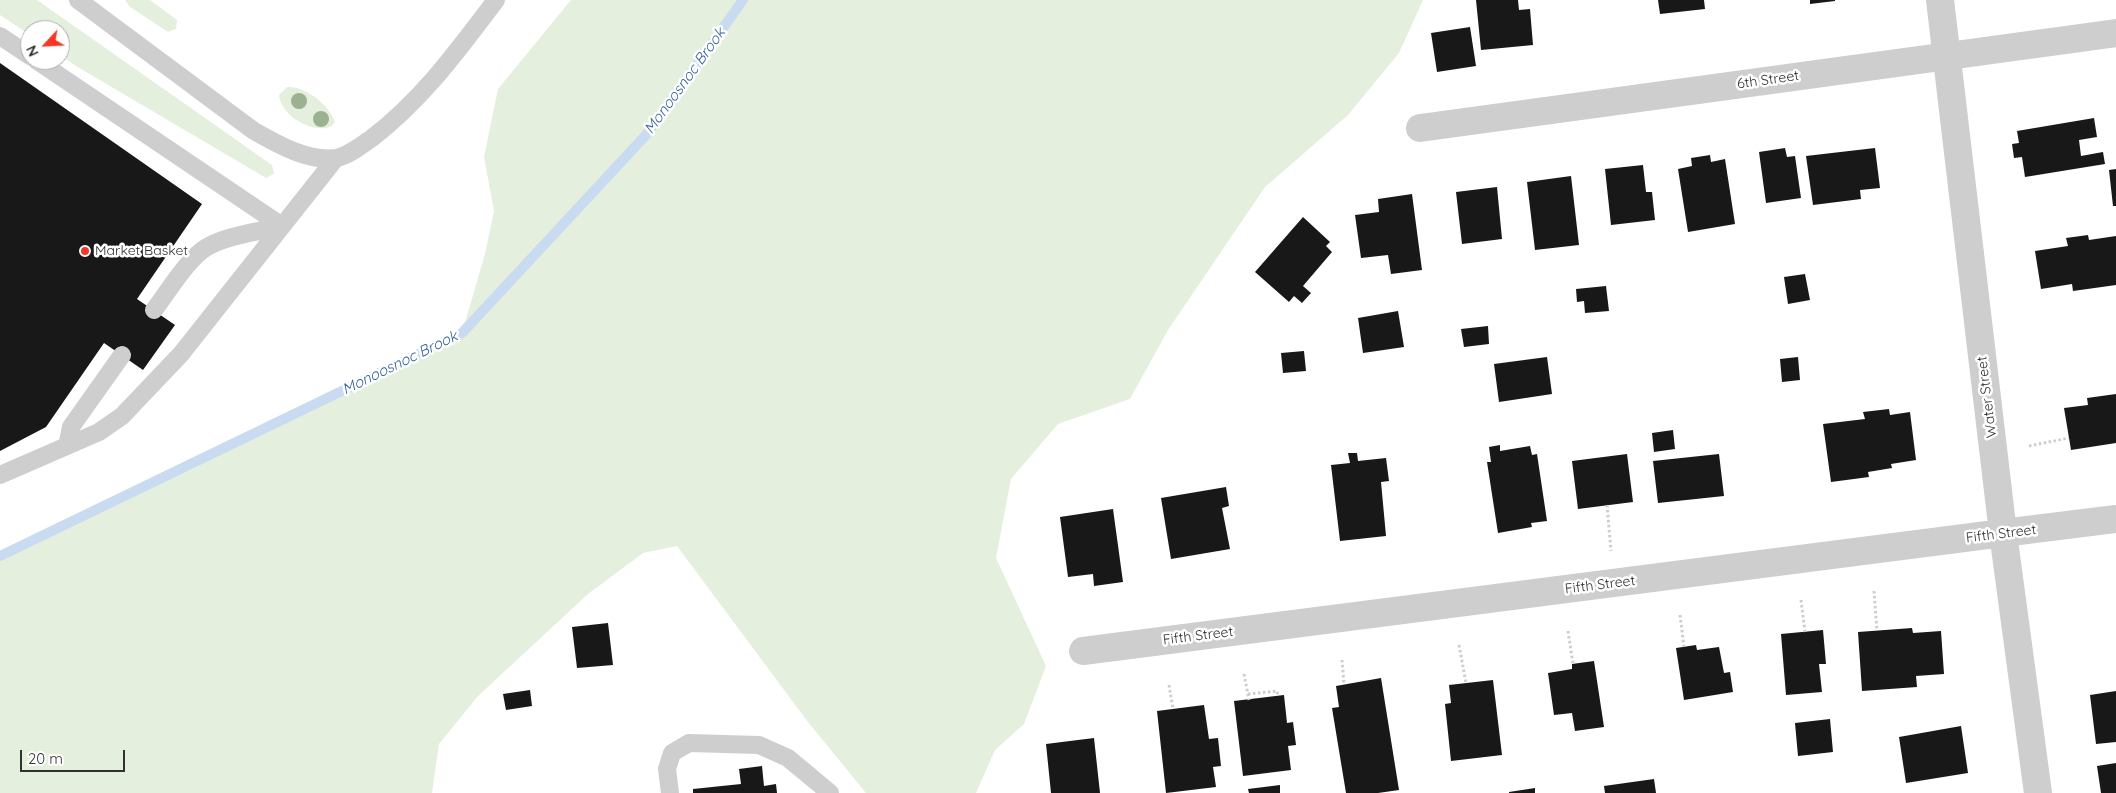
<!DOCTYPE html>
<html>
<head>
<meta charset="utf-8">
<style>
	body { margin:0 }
	#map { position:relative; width:2116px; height:793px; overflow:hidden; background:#fff; font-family:Quicksand,sans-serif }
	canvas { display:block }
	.north { position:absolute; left:20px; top:20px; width:50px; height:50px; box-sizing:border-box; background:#fff; border:1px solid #adadad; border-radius:50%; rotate:245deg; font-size:14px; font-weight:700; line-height:20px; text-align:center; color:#313131 }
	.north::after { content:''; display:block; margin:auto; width:18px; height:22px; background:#f63726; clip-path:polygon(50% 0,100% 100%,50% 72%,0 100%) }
	.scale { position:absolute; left:20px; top:750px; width:105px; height:22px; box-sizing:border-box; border:2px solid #313131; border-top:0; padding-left:6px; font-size:15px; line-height:18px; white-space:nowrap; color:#313131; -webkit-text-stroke:4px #fff; paint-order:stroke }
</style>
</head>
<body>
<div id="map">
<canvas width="2116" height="793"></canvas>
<div class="north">N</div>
<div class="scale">20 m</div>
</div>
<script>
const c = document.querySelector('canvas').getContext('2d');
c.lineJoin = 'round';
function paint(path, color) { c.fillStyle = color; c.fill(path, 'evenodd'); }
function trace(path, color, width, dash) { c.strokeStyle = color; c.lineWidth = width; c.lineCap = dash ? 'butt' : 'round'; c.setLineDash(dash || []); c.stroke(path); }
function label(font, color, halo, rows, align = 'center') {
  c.font = font + ' Quicksand,sans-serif'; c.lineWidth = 5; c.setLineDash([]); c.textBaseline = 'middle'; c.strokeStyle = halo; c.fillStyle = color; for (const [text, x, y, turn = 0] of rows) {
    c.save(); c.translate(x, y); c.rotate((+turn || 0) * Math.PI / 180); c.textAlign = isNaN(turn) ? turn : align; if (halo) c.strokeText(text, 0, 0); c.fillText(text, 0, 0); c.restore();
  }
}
const green = new Path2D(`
	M0,0H37L272,165L274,174L266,178L76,66L60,55V30H30V35L0,15Z
	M125,0H150L177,20L176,29L168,32L130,7Z
	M571,0H1423L1399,53L1348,115L1265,187L1168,330L1130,399L1058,424L1011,479L996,558L1046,666L1024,724L995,750L976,793H866L808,722L677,546L643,553L588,594L478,696L439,744L432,793H0V556L462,333L485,254L494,211L484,157L498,89Z
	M287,87C306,86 329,105 335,122L332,126C313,135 281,116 279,95Z`);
const stream = new Path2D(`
	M0,556L462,333L646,135L743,0`);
const building = new Path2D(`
	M1476,0H1518L1519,10L1530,9L1533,45L1481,50Z
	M1658,0H1704L1705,9L1660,14Z
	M1810,0H1835V1L1810,4Z
	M1470,27L1476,66L1437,72L1431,33Z
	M0,63L202,204L137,299L175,325L143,370L104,343L46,427L0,451Z
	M2094,118L2097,137L2079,140L2081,156L2103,152L2105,164L2025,177L2022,157L2014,158L2012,144L2019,143L2017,131Z
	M1785,148L1787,157L1795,156L1801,198L1766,203L1759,152Z
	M1875,148L1880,188L1860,190L1861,199L1813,205L1806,156Z
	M1710,155L1711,162L1725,159L1735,224L1688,232L1678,169L1692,166L1691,158Z
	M1643,165L1646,192H1652L1655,220L1611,225L1605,169Z
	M2116,169V206H2113L2109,170Z
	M1571,176L1579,245L1535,250L1527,182Z
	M1497,187L1502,239L1462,244L1456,192Z
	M1412,194L1422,270L1391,274L1388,255L1361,258L1355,215L1379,212L1378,199Z
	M1303,217L1330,242L1326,246L1332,252L1303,286L1311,293L1302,303L1294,296L1289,302L1255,272Z
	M2088,235L2089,240L2116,236V285L2073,291L2072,284L2041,289L2035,251L2068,246L2066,238Z
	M1805,274L1810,300L1788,304L1784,277Z
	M1606,286L1609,311L1585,313L1584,301L1577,302L1576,289Z
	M1398,311L1404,347L1363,353L1358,318Z
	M1488,326L1489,344L1464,347L1461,329Z
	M1304,351L1306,371L1283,373L1281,353Z
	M1547,357L1552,394L1499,402L1494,364Z
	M1798,357L1800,380L1782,382L1780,359Z
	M2116,394V443L2071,450L2064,408L2088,405L2087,398Z
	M1889,409L1890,415L1910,412L1916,460L1891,464L1892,468L1868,472L1869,477L1831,482L1823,424L1865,419L1863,412Z
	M1673,430L1675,449L1654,452L1652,433Z
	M1500,445V451L1530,446L1532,455L1537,454L1547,521L1531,523L1532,527L1498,533L1487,462H1491L1489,447Z
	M1348,453H1357L1358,461L1386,458L1389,481L1381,482L1386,536L1340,541L1331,465L1350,463Z
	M1627,454L1633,502L1578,509L1572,461Z
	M1719,454L1724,496L1658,503L1653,461Z
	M1226,487L1229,506L1222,508L1230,549L1171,559L1161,498Z
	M1113,509L1123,582L1094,586L1093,574L1068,577L1060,517Z
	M608,623L613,665L577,668L572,627Z
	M1912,628L1913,633L1941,631L1944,674L1916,676L1917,687L1862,691L1858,632Z
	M1823,630L1826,664H1819L1822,692L1786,695L1781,634Z
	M1696,645L1697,650L1719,647L1724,673L1730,672L1733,692L1684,700L1676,648Z
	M1594,661L1604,727L1575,731L1572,713L1554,715L1548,673L1572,669V664Z
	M1381,678L1399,790L1378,793H1346L1332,708L1339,707L1336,686Z
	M1493,680L1502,755L1451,761L1445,704L1451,703L1449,685Z
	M530,690L532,706L506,710L503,694Z
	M2116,691V742L2096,744L2090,695Z
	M1284,695L1287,723L1293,722L1296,745L1288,746L1291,770L1243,776L1234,701Z
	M1204,705L1209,739L1218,738L1221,766L1213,767L1216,787L1166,793L1157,711Z
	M1830,719L1833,752L1798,756L1795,723Z
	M1961,726L1968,773L1906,783L1899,737Z
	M1094,738L1100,793H1051L1046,744Z
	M2116,763V793H2101L2097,766Z
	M762,766L764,786L776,784L777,793H693V789L741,784L739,769Z
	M1654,779L1656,793H1605L1604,786Z
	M1280,785V793H1249L1248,789Z
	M1535,788V793H1509V792Z`);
const path = new Path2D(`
	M2029,446L2069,438
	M1607,505L1611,551
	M1874,591L1877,631
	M1801,600L1805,632
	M1680,615L1684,647
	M1568,631L1573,664
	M1459,645L1466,683
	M1342,660L1344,684
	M1244,674L1249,700
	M1169,685L1173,709
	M1248,694L1277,691L1278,696`);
const service = new Path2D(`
	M78,0L254,131C277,144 308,162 336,158C348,156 362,145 372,138C423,99 458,50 496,0
	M0,36L30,56
	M36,60L282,226
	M154,310C168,292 187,259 207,247C228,235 258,232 282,226
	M67,446L71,427L122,355
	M0,475L99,432L122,416L181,354L336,158
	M670,793L667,769L672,753L689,743L759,745L788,758L830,793`);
const minor = new Path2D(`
	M1420,128L2116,33
	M1083,651L2003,533L1940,0`);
const tertiary = new Path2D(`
	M2038,793L2003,533L2116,519`);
const trees = [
	[299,101],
	[321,119]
];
const markers = [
	[85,251,5,"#f63726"]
];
const streetNames = [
	["6th Street",1768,80,-8],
	["Water Street",1987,397,-97],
	["Fifth Street",2001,534,-7],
	["Fifth Street",1600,585,-7],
	["Fifth Street",1198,636,-7]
];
const poiNames = [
	["Market Basket",95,251]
];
const waterNames = [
	["Monoosnoc Brook",685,81,-54],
	["Monoosnoc Brook",400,363,-26]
];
paint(green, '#e5efde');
trace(stream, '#c9dbf0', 10);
paint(building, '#181818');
trace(path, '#cecece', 3, [2.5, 2.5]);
trace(service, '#cecece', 18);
trace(minor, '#cecece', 28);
trace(tertiary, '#cecece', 28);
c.fillStyle = '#9cb192';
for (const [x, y] of trees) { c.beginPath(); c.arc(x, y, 8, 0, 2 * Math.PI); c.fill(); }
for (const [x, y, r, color] of markers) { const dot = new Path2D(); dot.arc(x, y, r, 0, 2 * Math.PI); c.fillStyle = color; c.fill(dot); trace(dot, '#fff', 2); }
label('14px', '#313131', '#fff', streetNames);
label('14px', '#313131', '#fff', poiNames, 'left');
label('italic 15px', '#36649c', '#fff', waterNames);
</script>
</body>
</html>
